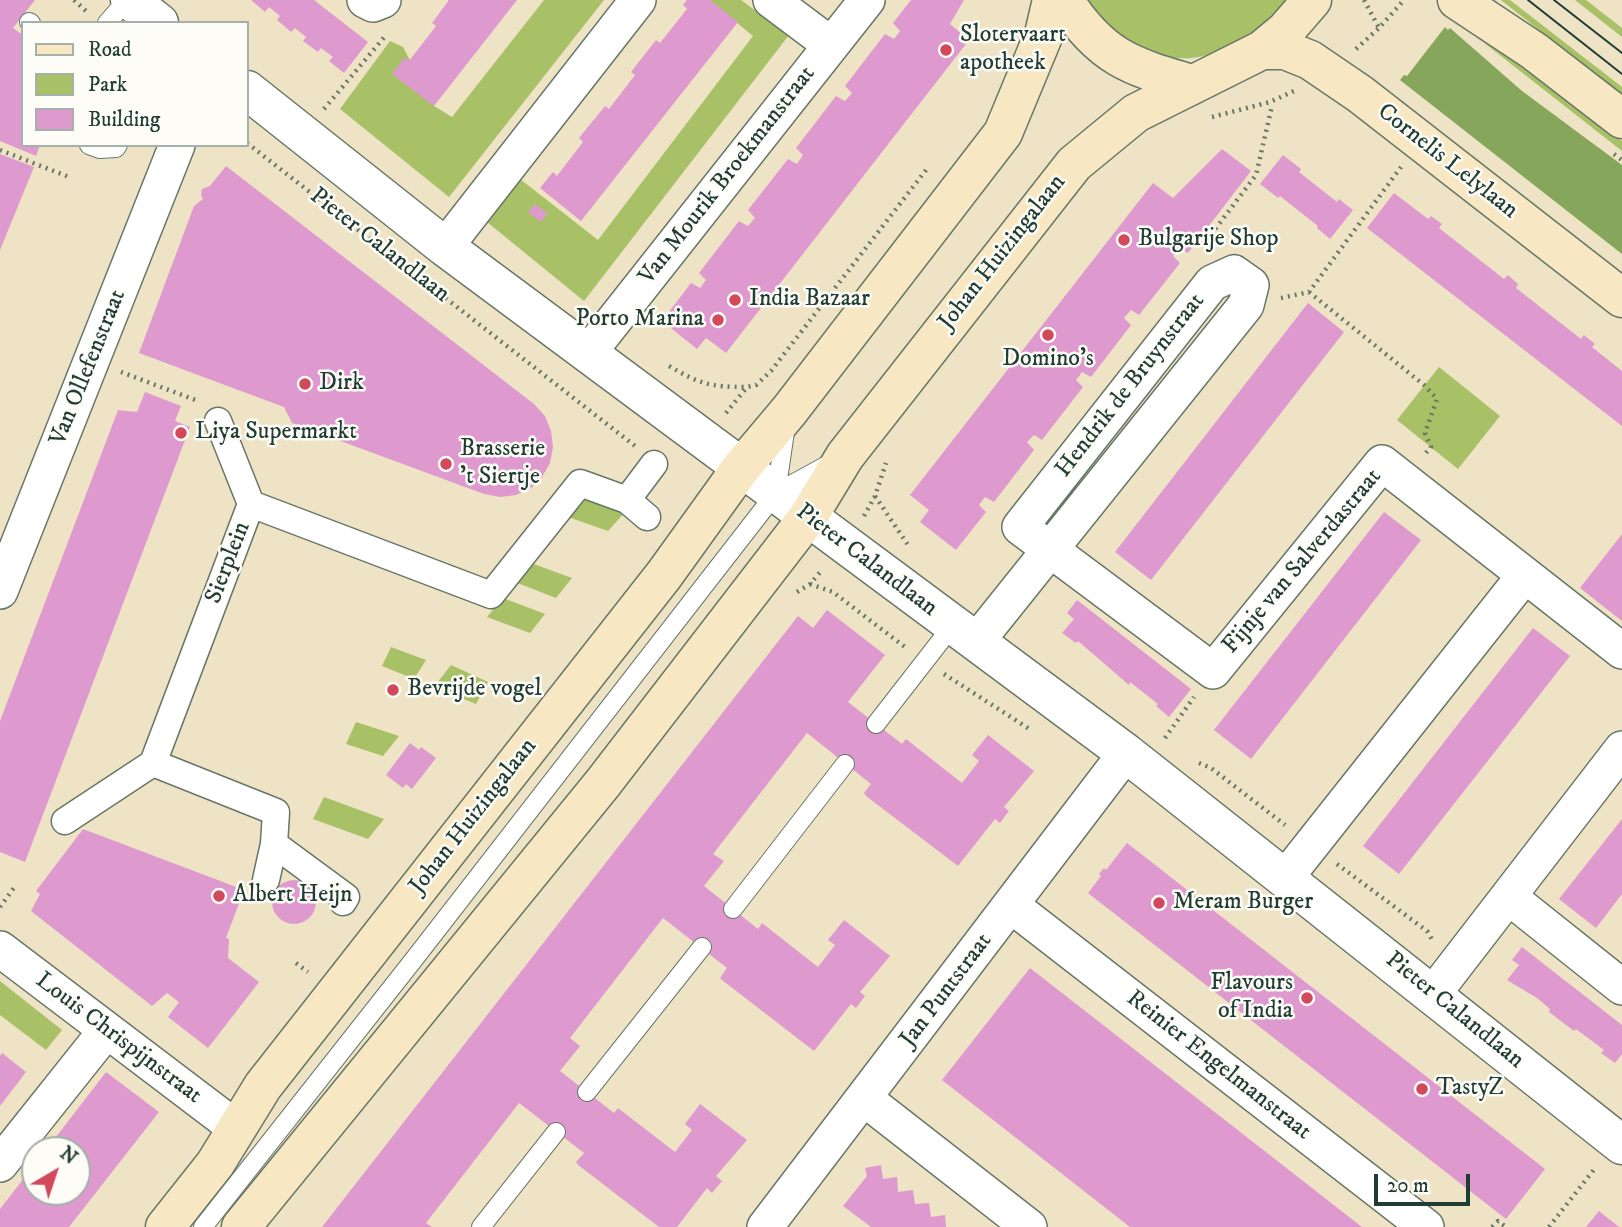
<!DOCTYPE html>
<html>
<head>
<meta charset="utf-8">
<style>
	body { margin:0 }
	#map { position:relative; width:1622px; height:1227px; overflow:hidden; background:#eee3c5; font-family:"IM FELL DW Pica",serif }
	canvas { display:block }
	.legend { position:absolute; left:21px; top:21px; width:228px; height:126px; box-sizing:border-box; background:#fdfcf7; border:2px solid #a4b0a9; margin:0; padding:9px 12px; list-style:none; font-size:21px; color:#1f3d34 }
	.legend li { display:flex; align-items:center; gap:14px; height:35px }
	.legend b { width:35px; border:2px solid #a4b0a9 }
	.north { position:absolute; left:21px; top:1136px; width:70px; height:70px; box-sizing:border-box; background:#fdfcf7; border:2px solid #a4b0a9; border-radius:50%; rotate:39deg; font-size:19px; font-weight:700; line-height:28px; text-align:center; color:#1f3d34 }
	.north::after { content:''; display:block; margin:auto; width:24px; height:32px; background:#d1495b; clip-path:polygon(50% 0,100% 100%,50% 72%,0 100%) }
	.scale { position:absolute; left:1374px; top:1174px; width:96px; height:32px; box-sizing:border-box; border:4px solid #1f3d34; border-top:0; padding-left:9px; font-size:21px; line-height:24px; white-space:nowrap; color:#1f3d34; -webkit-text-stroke:5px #fdfcf7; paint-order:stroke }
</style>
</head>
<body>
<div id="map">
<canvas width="1622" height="1227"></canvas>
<ul class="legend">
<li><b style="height:9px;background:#f7e8c3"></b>Road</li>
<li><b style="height:19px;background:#a8c066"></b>Park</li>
<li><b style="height:19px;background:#de99cf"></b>Building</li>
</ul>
<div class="north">N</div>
<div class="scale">20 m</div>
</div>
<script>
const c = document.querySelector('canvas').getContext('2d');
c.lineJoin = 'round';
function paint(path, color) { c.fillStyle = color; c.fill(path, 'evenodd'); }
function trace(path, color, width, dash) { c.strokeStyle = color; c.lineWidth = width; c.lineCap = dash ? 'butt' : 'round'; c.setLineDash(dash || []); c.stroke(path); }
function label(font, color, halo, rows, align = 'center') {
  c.font = font + ' "IM FELL DW Pica",serif'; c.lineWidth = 5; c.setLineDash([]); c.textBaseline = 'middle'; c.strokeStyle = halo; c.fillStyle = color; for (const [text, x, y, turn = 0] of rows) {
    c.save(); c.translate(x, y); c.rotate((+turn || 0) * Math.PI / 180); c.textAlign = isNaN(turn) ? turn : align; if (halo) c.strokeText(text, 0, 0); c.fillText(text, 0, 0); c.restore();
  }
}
const green = new Path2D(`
	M544,0H604L449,197L340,109L390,41L403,47L434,106L452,117Z
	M709,0H741L789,35L584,301L487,222L520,179L598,240L753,36Z
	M1088,0H1291C1278,11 1265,26 1251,35C1238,42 1221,52 1207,55C1159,69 1115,37 1088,0Z
	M1501,0H1510L1622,87V95Z
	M1575,0H1586L1622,28V37Z
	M1454,10L1622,141V151L1450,16Z
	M1439,367L1500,416L1458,469L1397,420Z
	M585,497L625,512L608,531L568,517Z
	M531,563L572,578L556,598L515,582Z
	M503,598L545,614L530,633L487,617Z
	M391,647L426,660L414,679L382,666Z
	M451,665L488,682L476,704L434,687Z
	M356,722L399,736L383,756L346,744Z
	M324,797L384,819L368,839L313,819Z
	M0,981L62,1030L46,1050L0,1015Z`);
const forest = new Path2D(`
	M1445,27L1448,30L1450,28L1522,91L1622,165V254L1400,80L1404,75L1407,76Z`);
const building = new Path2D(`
	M0,0H35L13,28L23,35V145H40L36,156L0,141Z
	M251,0H314L368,42L344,73L329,61L333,57L321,48L318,52L303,41L306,37L295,28L291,32L277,20L280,16L269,7L265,12Z
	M449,0H517L434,106L392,74L405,57L409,61L436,26L432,23Z
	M687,0H710L738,22L581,221L540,188L553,172L557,176L583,142L579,138L605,106L609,109L635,75L631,72L656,40L660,43L687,9L683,5Z
	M911,0H964L950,24L969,40L726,353L706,338L697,349L662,321L691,283L700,288L706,280L699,273L739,221L748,226L755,218L748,210L788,159L797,164L803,155L796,148L836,96L845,101L852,93L845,86L885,34L894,39L900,31L893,23Z
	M1222,149L1251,171L1188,253L1179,248L1173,256L1180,263L1139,315L1131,310L1124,318L1131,325L1091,377L1082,372L1076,380L1083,387L1042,440L1034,435L1027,442L1034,450L994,502L985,497L979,505L986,512L956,550L920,522L929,510L910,495L1153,183L1173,198Z
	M0,154L34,167L0,250Z
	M1283,155L1301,169L1299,172L1337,202L1339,199L1353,210L1330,239L1317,228L1318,226L1280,196L1278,198L1260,184Z
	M226,166L534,404L545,416L551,431L553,447L550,463L542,477L531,488L516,495L500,497L484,494L292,423L284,407L139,353L194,206L203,199L201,195L202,189L210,186Z
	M1394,193L1428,219L1431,216L1442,224L1439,228L1504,279L1508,275L1518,284L1516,288L1581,339L1584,335L1595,344L1592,347L1622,371V426L1367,228Z
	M535,204L547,213L541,222L528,212Z
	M1308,303L1344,332L1151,580L1115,552Z
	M145,392L181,406L175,421L190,427L25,862L0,852V721L118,410L137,412Z
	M1384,512L1421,540L1251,759L1214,730Z
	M1622,534V621L1580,588Z
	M1077,600L1191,689L1169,717L1156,706L1158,704L1130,682L1129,685L1078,641L1076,643L1062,633L1074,619L1067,613Z
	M827,610L885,655L848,702L902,744L906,739L962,783L979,761L972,755L988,735L1034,771L1004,807L1009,811L1000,823L995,819L958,866L866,796L864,793L871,784L807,733L713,854L724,861L704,886L758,929L762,923L818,967L835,945L828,940L844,920L890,956L860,992L865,996L856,1008L851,1004L814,1051L722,980L720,978L727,968L663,918L570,1038L580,1046L560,1071L614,1113L618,1108L675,1152L692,1130L685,1124L700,1104L747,1140L716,1176L722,1181L712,1193L707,1188L677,1227H659L578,1165L576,1162L584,1153L519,1103L426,1223L432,1227H322L798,616L813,628Z
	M1533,628L1570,656L1399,874L1363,846Z
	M410,743L419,750L421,747L436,758L412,789L406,784L403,788L386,775Z
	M1622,819V894L1596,928L1559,899Z
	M83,829L244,890L226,938L229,939L228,958L259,982L208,1048L168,1017L179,1002L167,993L152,1006L31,911L40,894L36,891Z
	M1127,843L1545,1169L1506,1219L1088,893L1101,876L1099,874L1104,868L1106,870Z
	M272 902a22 22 0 1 1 44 0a22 22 0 1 1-44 0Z
	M1522,947L1622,1025V1054L1615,1063L1601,1053L1604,1050L1576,1029L1574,1031L1549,1012L1550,1009L1537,998L1507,980L1519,965L1512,960Z
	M1030,968L1362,1227H1130L942,1080Z
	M2,1053L26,1072L0,1106V1056Z
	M106,1072L159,1112L69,1227H0V1209L35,1164V1192H77V1150H46Z
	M881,1165L883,1179L897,1177L898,1192L913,1190L915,1204L929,1203L931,1217L945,1215L946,1227H871L843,1206L867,1176L865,1168Z
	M1599,1211L1619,1227H1586Z`);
const path = new Path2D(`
	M74,0L86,11
	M1364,0L1379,28
	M1356,49L1379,28L1404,0
	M324,109L386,35
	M1212,117L1270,102L1294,91
	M247,143L635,446
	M0,150L69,177
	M1614,154L1622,160
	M1212,248L1210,236L1256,175L1272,106
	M1309,292L1424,385L1437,399L1425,433L1431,447L1424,455
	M1281,298L1309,292L1401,167
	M669,366C700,384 710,387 746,387
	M121,372L198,401
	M726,413L747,387L756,385L771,371L926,170
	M875,496L908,545
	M864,516L875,496L886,463
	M810,584L833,592L905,647
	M797,592L810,584L822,570
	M944,674L1031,730
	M1165,738L1194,697
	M1199,763L1211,768L1285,825
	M1337,864L1427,931L1433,941
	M0,907L16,885
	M296,963L308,972
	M1492,1227L1498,1221L1506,1227
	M1549,1227L1596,1167`);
const service = new Path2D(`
	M29,22L31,23
	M107,23L127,0
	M89,145L100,149L116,148L118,145
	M776,493L786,425
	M876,724L953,625
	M733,909L845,764
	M587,1092L702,947
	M203,1227L415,958L776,493L831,463
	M481,1227L556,1132`);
const pedestrian = new Path2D(`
	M218,421L251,504
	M627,500L647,517
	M65,821L153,763
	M266,880L274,844
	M343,902L346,897L274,844L276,812L153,763L251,504L491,595L580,483L627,500L654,464`);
const minor = new Path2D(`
	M365,0L373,4L383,0
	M771,0L831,45
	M445,247L638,0
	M589,352L867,0
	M0,591L177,145
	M976,642L1246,305L1251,285L1234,273L1212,283L1020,527L1213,671L1382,463L1622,651
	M1286,877L1525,575
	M1509,897L1622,987
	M1012,906L1426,1227
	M0,949L236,1128
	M1433,994L1622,749
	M865,1099L1029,1227
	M0,1164L106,1031
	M765,1227L1126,753`);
const tertiary = new Path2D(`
	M130,0L159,23
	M247,90L445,247L1126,753L1622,1145`);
const secondary = new Path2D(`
	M1064,0C1101,57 1129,66 1192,84
	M1457,0L1534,51L1622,119
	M1262,50H1285L1310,60L1360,94L1622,298
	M165,1227L215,1164L263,1086L664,575L741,468L789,411L1003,133L1044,34L1052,0
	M241,1227L603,783L808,517L845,456L1074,164L1136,113L1262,50L1286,30L1312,0`);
const tram = new Path2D(`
	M1528,0L1622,74
	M1554,0L1622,53`);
const markers = [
	[946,50,7,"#d1495b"],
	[1124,240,7,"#d1495b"],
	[735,300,7,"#d1495b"],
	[718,320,7,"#d1495b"],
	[1048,335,7,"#d1495b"],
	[305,384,7,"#d1495b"],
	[181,433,7,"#d1495b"],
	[446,464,7,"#d1495b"],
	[393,690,7,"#d1495b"],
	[219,896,7,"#d1495b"],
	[1159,903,7,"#d1495b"],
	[1307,998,7,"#d1495b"],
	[1422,1089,7,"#d1495b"]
];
const poiNames = [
	["Slotervaart",960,36],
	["apotheek",960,64],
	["Bulgarije Shop",1138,240],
	["India Bazaar",749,300],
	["Porto Marina",704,320,"right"],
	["Domino's",1048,360,"center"],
	["Dirk",319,384],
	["Liya Supermarkt",195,433],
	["Brasserie",460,450],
	["'t Siertje",460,478],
	["Bevrijde vogel",407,690],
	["Albert Heijn",233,896],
	["Meram Burger",1173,903],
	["Flavours",1293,984,"right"],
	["of India",1293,1012,"right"],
	["TastyZ",1436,1089]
];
const streetNames = [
	["Cornelis Lelylaan",1447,162,38],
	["Van Mourik Broekmanstraat",728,176,-52],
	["Pieter Calandlaan",379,246,38],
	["Johan Huizingalaan",1003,253,-52],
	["Van Ollefenstraat",89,368,-68],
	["Hendrik de Bruynstraat",1131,386,-52],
	["Pieter Calandlaan",866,561,37],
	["Fijnje van Salverdastraat",1303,562,-50],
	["Sierplein",229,563,-69],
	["Johan Huizingalaan",474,817,-52],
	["Jan Puntstraat",947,991,-53],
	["Pieter Calandlaan",1454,1011,39],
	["Louis Chrispijnstraat",118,1039,37],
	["Reinier Engelmanstraat",1218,1066,38]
];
paint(green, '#a8c066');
paint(forest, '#86a65b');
paint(building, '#de99cf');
trace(service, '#677767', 20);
trace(pedestrian, '#677767', 29);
trace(minor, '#677767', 38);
trace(tertiary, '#677767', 41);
trace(secondary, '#677767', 41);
trace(path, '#677767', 4.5, [2, 5]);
trace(service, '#fff', 18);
trace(pedestrian, '#fff', 26);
trace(minor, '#fff', 35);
trace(tertiary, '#fff', 38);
trace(secondary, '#f7e8c3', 38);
trace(tram, '#1f3d34', 2);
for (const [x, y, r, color] of markers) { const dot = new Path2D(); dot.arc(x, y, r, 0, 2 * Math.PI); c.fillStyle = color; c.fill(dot); trace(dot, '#fdfcf7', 2.5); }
label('24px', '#1f3d34', '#fdfcf7', poiNames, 'left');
label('24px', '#1f3d34', '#fdfcf7', streetNames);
</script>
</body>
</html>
